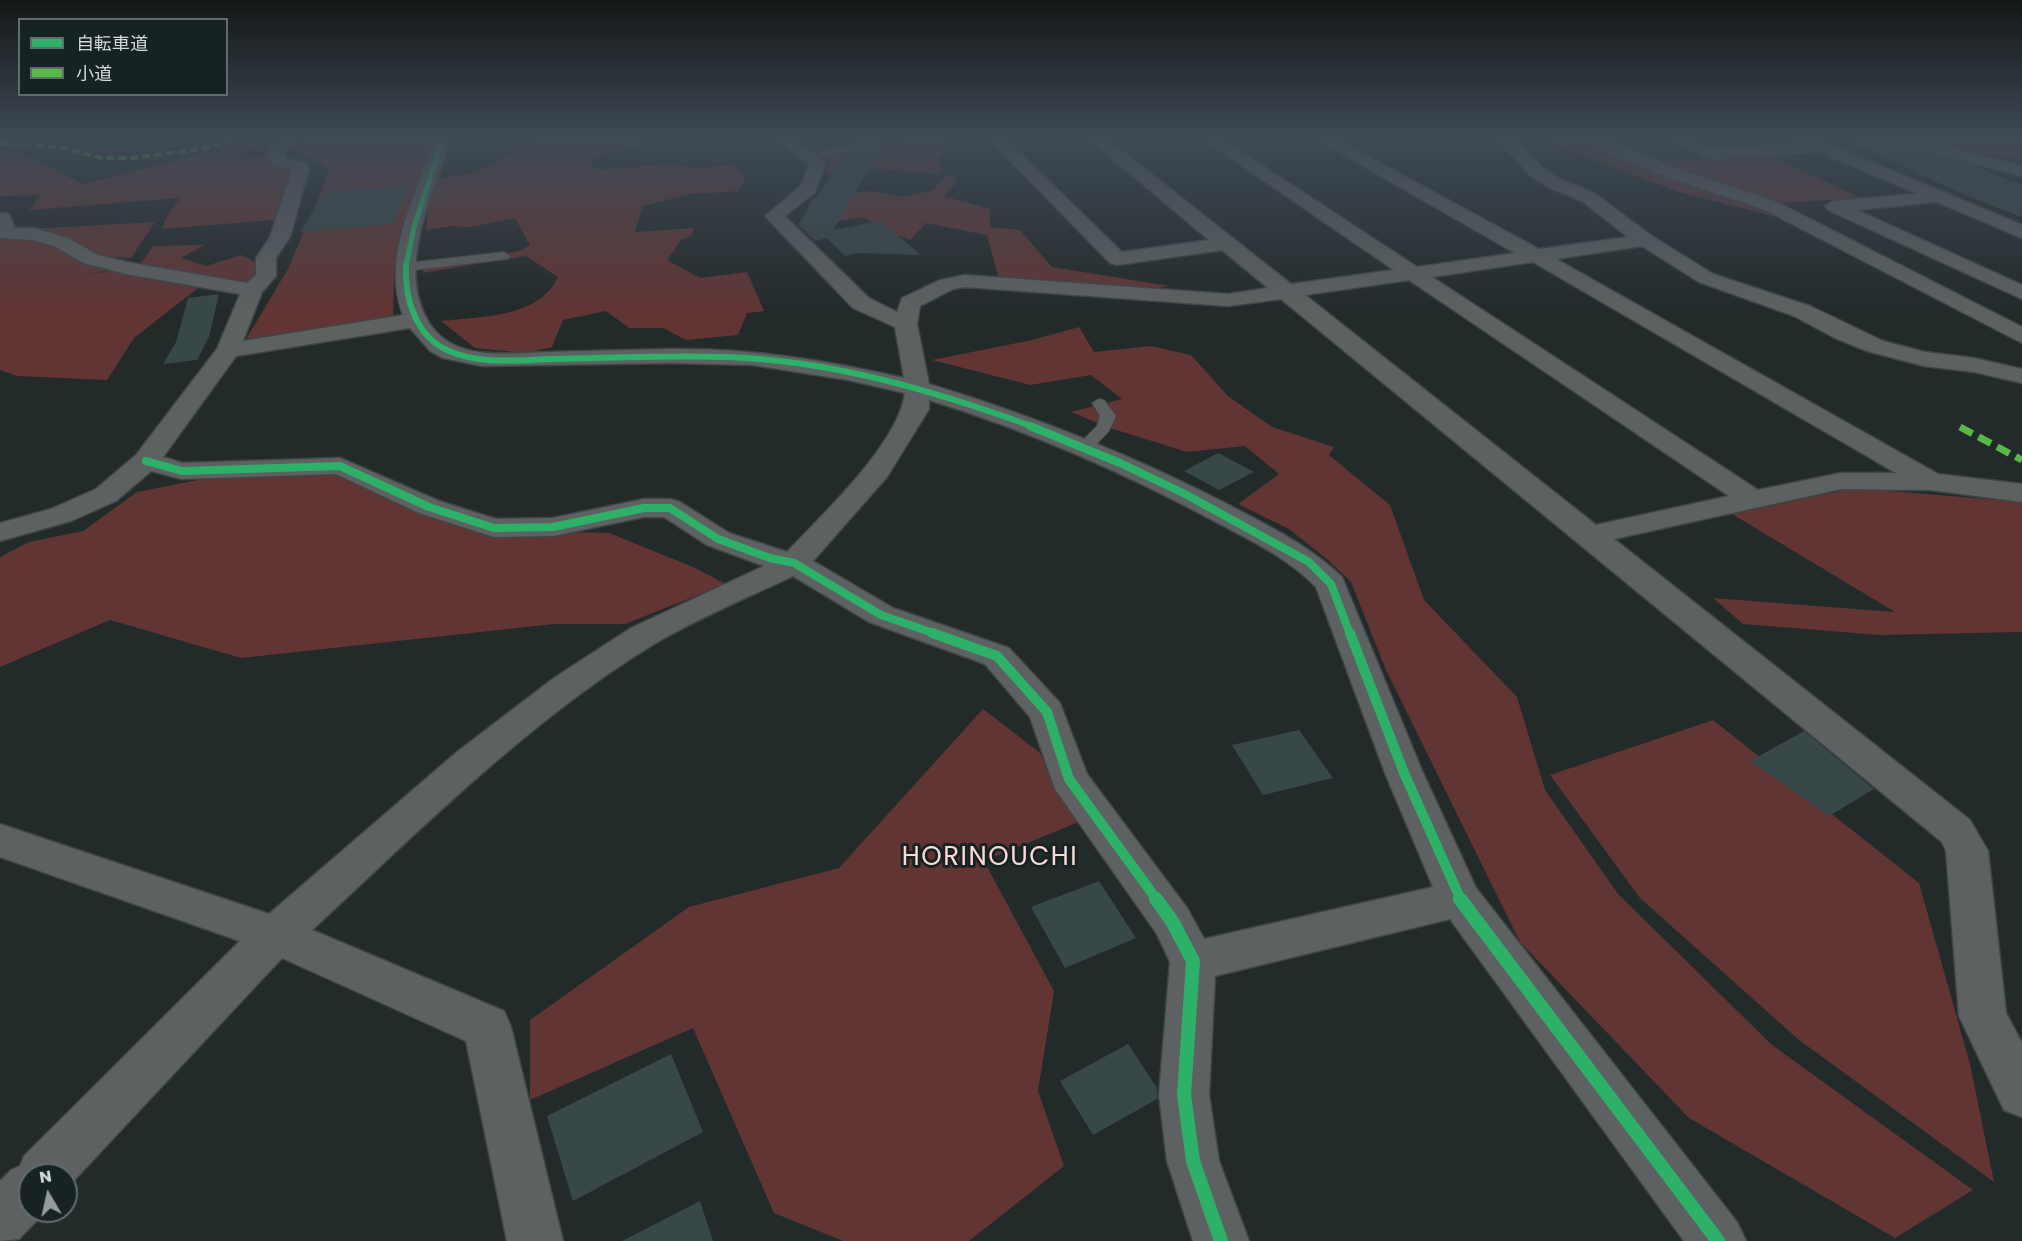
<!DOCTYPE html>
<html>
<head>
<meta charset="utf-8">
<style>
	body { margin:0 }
	#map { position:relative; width:2022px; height:1241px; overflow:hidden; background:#232a2a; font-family:Poppins,"Noto Sans JP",sans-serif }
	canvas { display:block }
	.legend { position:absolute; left:18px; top:18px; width:210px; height:78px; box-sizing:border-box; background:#172323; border:2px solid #616c6c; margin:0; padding:8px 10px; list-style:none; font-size:18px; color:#d1d9d9 }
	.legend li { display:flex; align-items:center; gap:12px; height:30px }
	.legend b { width:30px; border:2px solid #616c6c }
	.north { position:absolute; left:18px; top:1163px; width:60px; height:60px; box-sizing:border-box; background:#172323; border:2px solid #616c6c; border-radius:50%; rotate:351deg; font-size:16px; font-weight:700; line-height:24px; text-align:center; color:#d1d9d9 }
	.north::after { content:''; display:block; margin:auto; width:21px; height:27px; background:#949c9c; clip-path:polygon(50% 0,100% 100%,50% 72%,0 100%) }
</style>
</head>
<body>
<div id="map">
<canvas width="2022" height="1241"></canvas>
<ul class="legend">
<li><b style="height:8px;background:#2db169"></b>自転車道</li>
<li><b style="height:8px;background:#58b947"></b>小道</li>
</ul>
<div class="north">N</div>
</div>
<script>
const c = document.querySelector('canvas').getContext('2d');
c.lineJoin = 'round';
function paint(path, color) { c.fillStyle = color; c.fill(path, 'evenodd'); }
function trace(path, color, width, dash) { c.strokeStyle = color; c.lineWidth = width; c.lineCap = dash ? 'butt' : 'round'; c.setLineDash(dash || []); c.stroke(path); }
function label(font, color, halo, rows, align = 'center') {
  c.font = font + ' Poppins,sans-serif'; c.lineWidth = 6; c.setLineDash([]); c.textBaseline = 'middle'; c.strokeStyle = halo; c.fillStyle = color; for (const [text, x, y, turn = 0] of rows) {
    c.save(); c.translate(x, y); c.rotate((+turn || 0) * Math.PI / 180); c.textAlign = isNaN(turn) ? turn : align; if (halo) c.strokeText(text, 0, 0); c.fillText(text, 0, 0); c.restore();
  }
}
const green = new Path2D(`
	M261,139H264L234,159L278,156L299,168L286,219L162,229L167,216L180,198L29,210L41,195L0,196V150L19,153L83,184Z
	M304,139H434L394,276L393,317L246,339L288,269L330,170L300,152L297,146Z
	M535,139H706L652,141L589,160L597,170L672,164L693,168L733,165L746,180L737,191L691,194L643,206L635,232L694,228L691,236L682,239L667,260L700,278L747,272L764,311L747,313L738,335L686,340L663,328H629L606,311L563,320L552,347L525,353L475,348L441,321C481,316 538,319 558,277L526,256L422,273L425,265L520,251L530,245L515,218L470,227L452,226L426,230L430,180L471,173L511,154Z
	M896,139H948L951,149L938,157L941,174L867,168L865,178L825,173L830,161L817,153L900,143Z
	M1538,139H1595L1633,158L1781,218L1679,192Z
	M1929,139H2022V159L1976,153Z
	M1768,155L1862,198L1779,203L1691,174L1662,161Z
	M953,174L957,182L944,196L990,209V227L1020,230L1052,267L1169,286L1142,290L999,279L987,235L926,223L910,240L891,233L863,217L799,228L812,199L869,191L903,197L931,191L947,176Z
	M155,222L131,258L97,256L28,229Z
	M0,238L49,239L121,267L83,276L117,269L199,287L134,338L107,380L17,376L0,370Z
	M204,245L181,258L206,266L241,255L256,262L257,278L245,285L141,263L153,246Z
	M1079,327L1094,352L1151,346L1191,355L1228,396L1272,427L1334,447L1329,455L1390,505L1424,600L1517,697L1545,790L1618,894L1772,1045L1973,1190L1895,1238L1689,1118L1520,942L1386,670L1351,582L1328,560L1289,529L1238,504L1279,474L1245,446L1187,452L1110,428L1071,412L1122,399L1091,375L1030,385L932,360L1032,340Z
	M339,472L472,530L609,533L693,567L726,584L625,624H554L241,658L110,620L0,667V557L29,542L83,531L137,492L218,476Z
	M1854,488L2022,502V632L1880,635L1743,624L1713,598L1895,612L1732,514Z
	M983,709L1039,752L1081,821L984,861L1054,991L1038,1091L1064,1166L969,1241H843L774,1213L693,1028L530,1100V1020L689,907L839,868Z
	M1713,720L1919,883L1970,1064L1994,1182L1799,1040L1640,898L1550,775Z`);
const stream = new Path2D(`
	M1924,139H1932L1981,156L1976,157Z`);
const building = new Path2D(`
	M857,139H887L833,230L881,221L921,255L858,253L845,256L827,238L815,241L798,224L847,154L863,149L862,145L855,142Z
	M1845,139H1905L1937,156L1970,165L2022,185V217L1963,194Z
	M409,185L392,224L300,232L325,192Z
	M219,294L209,337L197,360L163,364L176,342L188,298Z
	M1218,453L1254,472L1219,490L1184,471Z
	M1299,730L1333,778L1263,795L1232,745Z
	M1804,731L1874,789L1829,816L1750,761Z
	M1099,881L1136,938L1065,968L1031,907Z
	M1128,1044L1157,1088V1099L1093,1135L1060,1081Z
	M671,1054L703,1132L573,1201L547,1116Z
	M700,1201L713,1241H622Z`);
const service = new Path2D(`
	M856,144L861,147L859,149L809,159L804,156Z
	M504,252L510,256L508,259L406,271L400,267L406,263Z
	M1099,399L1104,400L1116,416L1109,431L1090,451H1078L1076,448L1078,445L1097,426L1100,416L1092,403Z`);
const minor = new Path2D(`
	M280,139H298L284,153L286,158L307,164L309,168L290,237L276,258V276L262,292L243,341L403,315C381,257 416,194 435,139H451C433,194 393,272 432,327C443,342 460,349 478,352C501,355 524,353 547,352C587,351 629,350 669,349C750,348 826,360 904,378L895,327L853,308L765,216L801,186L809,164L775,139H794L826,162L815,192L785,216L869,298L897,312L902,298L940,280L965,275L1228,294L1268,288L1222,250L1117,265L1110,263L989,139H1006L1122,252L1209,240L1089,139H1107L1291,284L1394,270L1203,139H1222L1417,267L1515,253L1316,139H1336L1539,249L1628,237L1582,201L1550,188L1532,177L1497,139H1514L1544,169L1562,180L1594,193L1652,236L1713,274L1810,306L1883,341L1925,352L1974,358L2022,369V383L1974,372L1924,366L1867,351L1835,338L1794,316L1699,282L1642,246L1556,259L1938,474L2022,484V502L1931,490L1841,489L1614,539L1970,820L1988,851L2006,1013L2022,1043V1117L2004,1110L1959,1016L1946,851L1942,842L1281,299L1228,306L965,287L953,289L920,306L917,324L929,384C1034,416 1134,456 1231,506C1270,527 1310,546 1342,577L1423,773L1476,888L1737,1222L1746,1241H1684L1450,919L1215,976L1209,1095L1219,1161L1249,1241H1193L1167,1161L1159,1095L1170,962L1157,934L1055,789L1030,717L985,664L869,622L793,576C747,598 698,618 654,644C527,722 420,830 312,930L504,1011L511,1027L563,1241H507L466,1041L282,958L66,1189V1175H30V1211H46L19,1239L0,1241V1181L11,1170L20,1166L24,1156L240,941L0,857V824L269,914L457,752L554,678L631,628L764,566L707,545L664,517H644L553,536L494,537L419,513L336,474L182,479L151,471L116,501L71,521L0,541V523L51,509L96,489L136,455L217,349L240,294L126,274L84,263L54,246L33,240L0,238V213L9,214L15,228H34L68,238L98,255L127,262L247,283L256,275V258L270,237L292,170L274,165L267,152ZM1533,262L1896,473H1841L1758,490L1432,277ZM1409,280L1729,496L1596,525L1305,295ZM410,328L430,351L443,358L482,366L671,363L753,365L848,380L905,393C899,443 822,515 787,552L729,533L680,502L670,499H644L553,518L496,519L439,501L340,458L183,463L163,457L236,356ZM929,400C1029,431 1123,472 1214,521C1250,540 1288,558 1316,587L1385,773L1433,887L1204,939L1187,908L1087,774L1060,703L1009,648L893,608L813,561L887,477L929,409Z
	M1588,139H1607L1667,165L1777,202L2022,327V343L1765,210L1655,173L1607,152Z
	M1669,139H1690L1712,149L1821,142L1829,147L1821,152L1710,159Z
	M1909,139H1930L1950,148L2022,166V176L1938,154Z
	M1939,192L1945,193L1948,197L1945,201L1857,210L2022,285V299L1828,210L1825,206L1834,201Z`);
const tertiary = new Path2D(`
	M1794,139H1816L2022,225V238L1796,142Z`);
const quietFar1 = new Path2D(`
	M0,143L59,147L102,158H134L200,149L243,139`);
const quiet = new Path2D(`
	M1960,427L2022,460`);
const cyclewayFar4 = new Path2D(`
	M406,266L414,227L443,139`);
const cyclewayFar3 = new Path2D(`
	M406,264C404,299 416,337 449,351C481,365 519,360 553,359C610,358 668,355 725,357C831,360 935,391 1034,427`);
const cyclewayFar2 = new Path2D(`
	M1030,426L1120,463L1185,494L1309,562L1331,584L1350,634
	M146,461L182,471L340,466L429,507L494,528L553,527L644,508H670L718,539L770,558L794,563L881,615L936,634`);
const cyclewayFar1 = new Path2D(`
	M932,633L997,656L1047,712L1069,779L1157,900
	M1350,633L1404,773L1461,900`);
const cycleway = new Path2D(`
	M1156,899L1172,921L1193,961L1184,1095L1193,1161L1221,1241
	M1460,899L1718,1241`);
const nearQuarternames = [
	["HORINOUCHI",990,858]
];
paint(green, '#613534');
paint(stream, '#157678');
paint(building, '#384848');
trace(service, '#404646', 2);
trace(minor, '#404646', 3);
trace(tertiary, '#404646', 3);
paint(service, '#5d6161');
paint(minor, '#5d6161');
paint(tertiary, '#5d6161');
trace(quietFar1, '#58b947', 4, [8, 4]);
trace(quiet, '#58b947', 7, [14, 7]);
trace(cyclewayFar4, '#2db169', 5);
trace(cyclewayFar3, '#2db169', 6);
trace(cyclewayFar2, '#2db169', 8);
trace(cyclewayFar1, '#2db169', 10);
trace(cycleway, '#2db169', 14);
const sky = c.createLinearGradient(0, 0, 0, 313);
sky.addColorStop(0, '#131717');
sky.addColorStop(0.44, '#3f4a55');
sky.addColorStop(1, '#3f4a5500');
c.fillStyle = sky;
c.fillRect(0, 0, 2022, 313);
c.letterSpacing = '1.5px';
label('26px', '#fcd8d6', '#172323', nearQuarternames);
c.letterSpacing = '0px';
</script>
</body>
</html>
